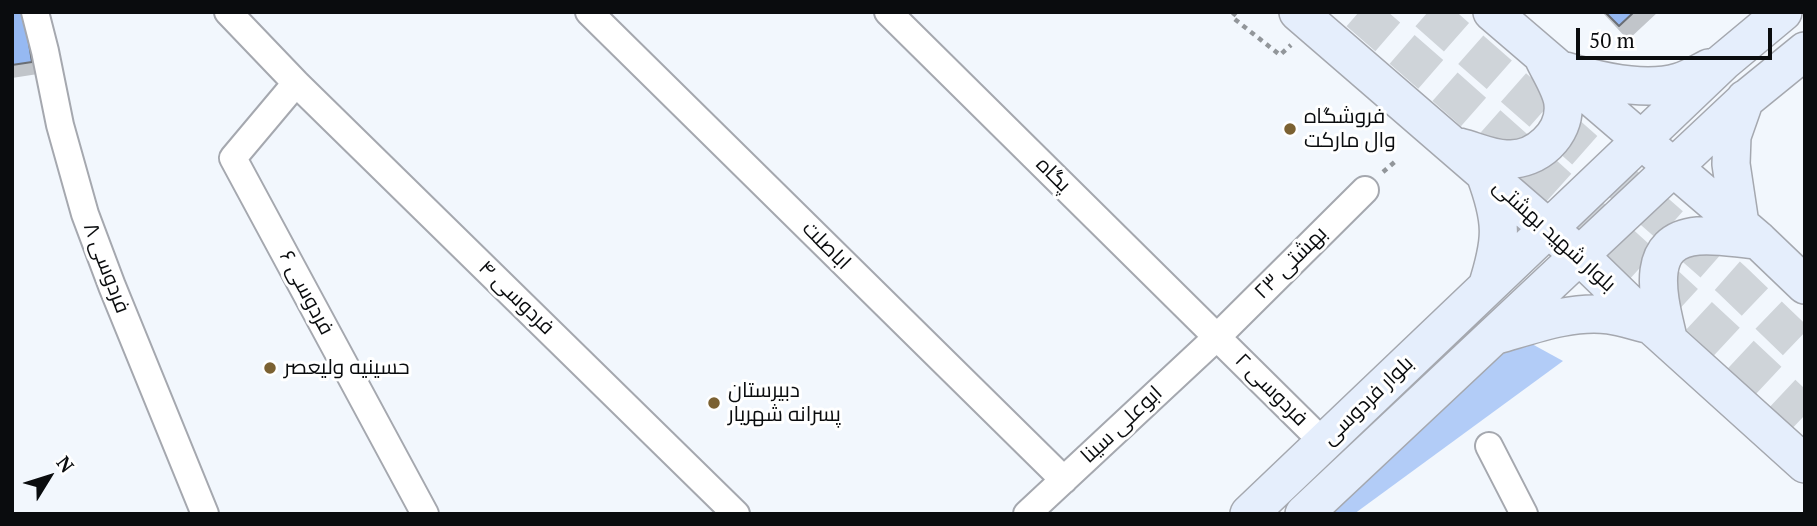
<!DOCTYPE html>
<html>
<head>
<meta charset="utf-8">
<style>
	body { margin:0 }
	#map { position:relative; width:1817px; height:526px; overflow:hidden; background:#f2f7fd; font-family:"PT Serif",serif }
	canvas { display:block }
	.frame { position:absolute; inset:0; border:14px solid #0a0c0e; pointer-events:none }
	.north { position:absolute; left:14px; top:442px; width:70px; height:70px; -webkit-text-stroke:5px #fff; paint-order:stroke; rotate:52deg; font-size:19px; font-weight:700; line-height:28px; text-align:center; color:#0a0c0e }
	.north::after { content:''; display:block; margin:auto; width:24px; height:32px; background:#0a0c0e; clip-path:polygon(50% 0,100% 100%,50% 72%,0 100%) }
	.scale { position:absolute; left:1576px; top:28px; width:196px; height:32px; box-sizing:border-box; border:4px solid #0a0c0e; border-top:0; padding-left:9px; font-size:21px; line-height:24px; white-space:nowrap; color:#0a0c0e; -webkit-text-stroke:5px #fff; paint-order:stroke }
</style>
</head>
<body>
<div id="map">
<canvas width="1817" height="526"></canvas>
<div class="frame"></div>
<div class="north">N</div>
<div class="scale">50 m</div>
</div>
<script>
const c = document.querySelector('canvas').getContext('2d');
c.lineJoin = 'round';
function paint(path, color) { c.fillStyle = color; c.fill(path, 'evenodd'); }
function trace(path, color, width, dash) { c.strokeStyle = color; c.lineWidth = width; c.lineCap = dash ? 'butt' : 'round'; c.setLineDash(dash || []); c.stroke(path); }
function label(font, color, halo, rows, align = 'center') {
  c.font = font + ' "PT Serif",Cairo,serif'; c.lineWidth = 6; c.setLineDash([]); c.textBaseline = 'middle'; c.strokeStyle = halo; c.fillStyle = color; for (const [text, x, y, turn = 0] of rows) {
    c.save(); c.translate(x, y); c.rotate((+turn || 0) * Math.PI / 180); c.textAlign = isNaN(turn) ? turn : align; if (halo) c.strokeText(text, 0, 0); c.fillText(text, 0, 0); c.restore();
  }
}
const green = new Path2D(`
	M1521,338L1563,361L1354,514H1323Z`);
const shadow = new Path2D(`
	M12,12H25L38,74L12,78Z
	M1602,12H1658L1628,40Z`);
const building = new Path2D(`
	M12,12H24L32,62L12,65Z
	M1605,12H1634L1619,26Z`);
const primaryTunnel = new Path2D(`
	M1359,12C1511,143 1659,277 1805,415
	M1428,12L1732,280L1805,350`);
const path = new Path2D(`
	M1236,12L1232,17L1280,55L1291,45
	M1383,172L1398,159`);
const minor = new Path2D(`
	M35,12L45,51L60,125L85,214L112,286L205,514
	M228,12L296,83L736,514
	M589,12L1064,480
	M888,12L1324,443
	M296,83L233,158L425,514
	M1489,446L1524,514
	M1027,514L1217,337L1365,190`);
const secondary = new Path2D(`
	M1298,12L1579,255L1651,325L1805,464
	M1492,12L1758,240L1805,285
	M1565,71C1598,81 1645,92 1679,82C1689,79 1699,73 1709,68
	M1459,147C1475,151 1492,159 1507,159C1536,161 1566,134 1563,104C1562,90 1550,72 1544,59
	M1485,174C1503,222 1502,240 1487,287
	M1740,224L1731,164L1732,136L1745,99
	M1497,335C1532,325 1572,310 1609,315C1623,317 1637,322 1651,325
	M1668,338C1660,302 1641,241 1698,236C1718,234 1739,239 1758,240
	M1249,514L1723,62L1783,12
	M1304,514L1746,99L1805,51`);
const markers = [
	[1290,129,7,"#7b6132"],
	[270,368,7,"#7b6132"],
	[714,403,7,"#7b6132"]
];
const poiNames = [
	["فروشگاه",1304,117],
	["وال مارکت",1304,141],
	["حسینیه ولیعصر",284,368],
	["دبیرستان",728,391],
	["پسرانه شهریار",728,415]
];
const streetNames = [
	["پگاه",1053,175,45],
	["بلوار شهید بهشتی",1554,236,42],
	["اباصلت",826,246,45],
	["بهشتی ۲۳",1291,263,-45],
	["فردوسی ۸",106,268,69],
	["فردوسی ۶",306,293,62],
	["فردوسی ۴",516,298,44],
	["فردوسی ۲",1271,390,45],
	["بلوار فردوسی",1368,401,-44],
	["ابوعلی سینا",1122,425,-43]
];
paint(green, '#b2ccf7');
paint(shadow, '#0003');
paint(building, '#96b9f2');
trace(building, '#6a6e74', 2);
trace(primaryTunnel, '#cfd4d9', 38, [38, 19]);
trace(minor, '#a5a8af', 30);
trace(secondary, '#a5a8af', 40);
trace(path, '#92969a', 4.5, [5, 5]);
trace(minor, '#fff', 26);
trace(secondary, '#e5eefc', 37);
for (const [x, y, r, color] of markers) { const dot = new Path2D(); dot.arc(x, y, r, 0, 2 * Math.PI); c.fillStyle = color; c.fill(dot); trace(dot, '#fff', 2.5); }
label('21px', '#0a0c0e', '#fff', poiNames, 'left');
label('21px', '#0a0c0e', '#fff', streetNames);
</script>
</body>
</html>
